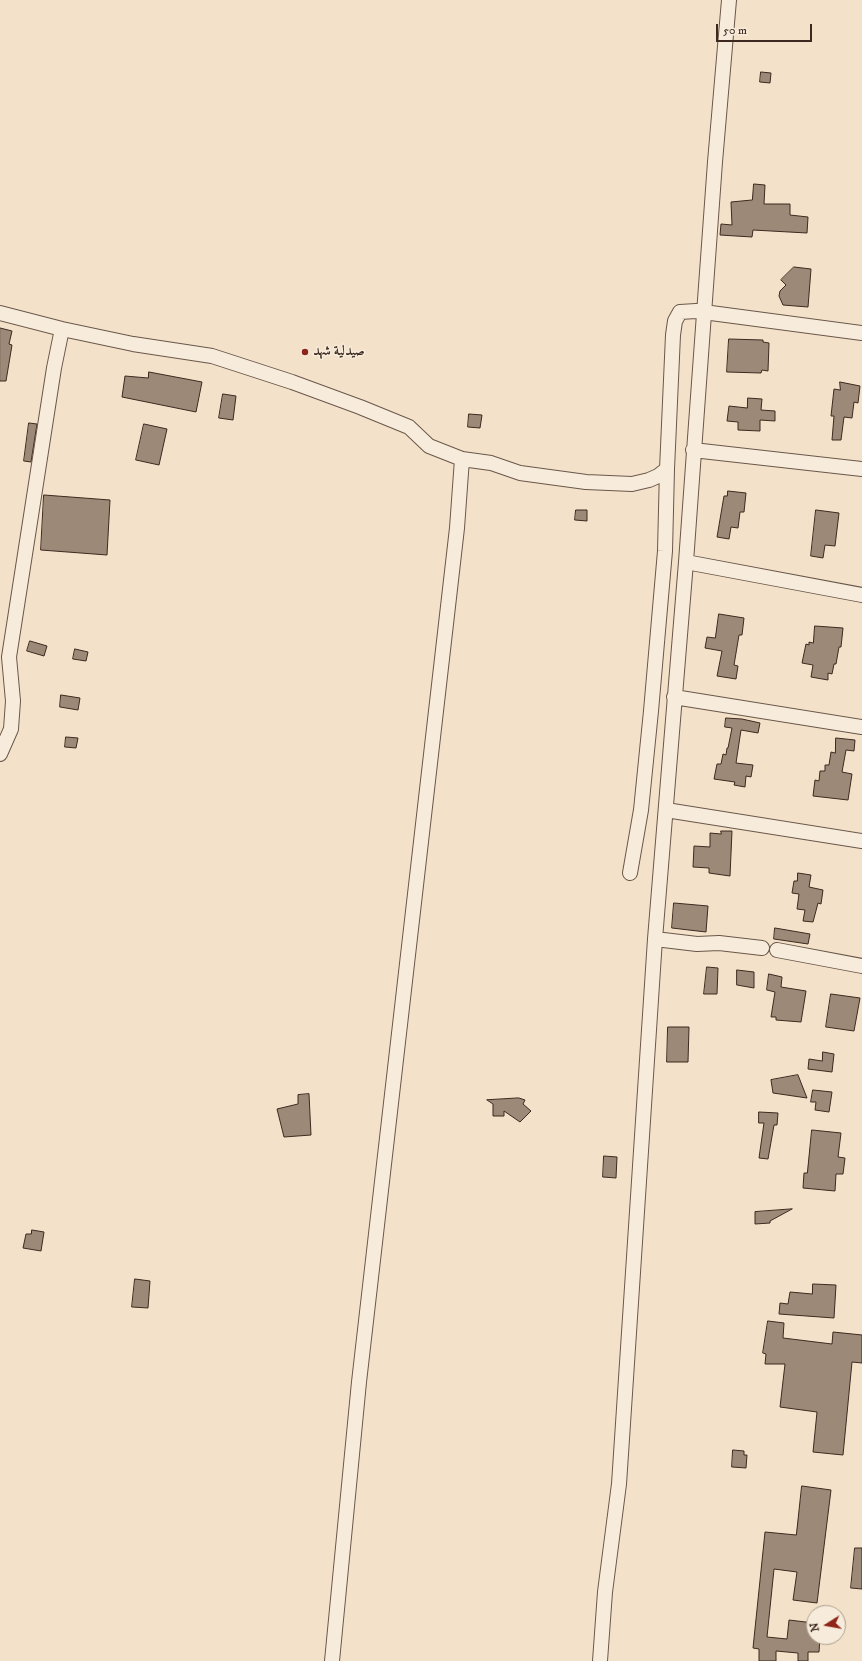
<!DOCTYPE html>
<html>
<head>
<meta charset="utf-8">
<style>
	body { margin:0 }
	#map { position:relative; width:862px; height:1661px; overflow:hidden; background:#f3e2c9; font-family:"IM FELL DW Pica",serif }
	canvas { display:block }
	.north { position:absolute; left:806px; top:1605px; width:40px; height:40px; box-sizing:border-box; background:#f7ecdc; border:1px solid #ad9e90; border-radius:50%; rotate:259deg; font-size:11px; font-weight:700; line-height:16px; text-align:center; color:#3d291f }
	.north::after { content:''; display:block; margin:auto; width:14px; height:18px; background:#8f2418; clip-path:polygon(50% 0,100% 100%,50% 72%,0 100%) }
	.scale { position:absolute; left:716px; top:24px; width:96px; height:18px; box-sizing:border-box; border:2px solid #3d291f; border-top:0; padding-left:5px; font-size:12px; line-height:14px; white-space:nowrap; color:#3d291f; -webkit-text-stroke:3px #f7ecdc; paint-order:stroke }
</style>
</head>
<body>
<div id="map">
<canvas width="862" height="1661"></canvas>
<div class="north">N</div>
<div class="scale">50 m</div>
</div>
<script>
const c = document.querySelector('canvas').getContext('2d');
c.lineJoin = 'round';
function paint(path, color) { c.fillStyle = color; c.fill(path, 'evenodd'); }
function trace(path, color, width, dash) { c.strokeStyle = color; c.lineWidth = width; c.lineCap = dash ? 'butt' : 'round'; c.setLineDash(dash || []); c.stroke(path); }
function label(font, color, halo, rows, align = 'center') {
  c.font = font + ' "IM FELL DW Pica",Amiri,serif'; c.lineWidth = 3; c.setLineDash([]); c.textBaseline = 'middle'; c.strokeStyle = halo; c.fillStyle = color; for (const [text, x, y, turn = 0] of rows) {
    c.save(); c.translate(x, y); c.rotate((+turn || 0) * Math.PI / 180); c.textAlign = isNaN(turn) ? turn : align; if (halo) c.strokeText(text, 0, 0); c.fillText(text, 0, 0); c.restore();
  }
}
const building = new Path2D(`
	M761,72L771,73L770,83L760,82Z
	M754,184L765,185L764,204H790V215L808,217L807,233L753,230L752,237L720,235L721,224L732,225L731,202L752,200Z
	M794,267L811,269L808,307L783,305L779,296L780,291L786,285L781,280Z
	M0,328L12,331L9,344L12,345L6,381H0Z
	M729,339L763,340V342L769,343L768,371L762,370L761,373L727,372Z
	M149,372L202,382L196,412L122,397L125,376L148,378Z
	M840,382L860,386L858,403L854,402L852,418L844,417L841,440H832L834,416H831L834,389L840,390Z
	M223,394L236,396L233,420L219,418Z
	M748,398L762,399L761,410L775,411V421L760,420V431L738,430V422L727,421L729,406L747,408Z
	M469,414L482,415L480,428L468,427Z
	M29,423L37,424L31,462L24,461Z
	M144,424L167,429L159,465L136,460Z
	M728,491L746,493L744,512H740L738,528L731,527L729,539L717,537L724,496H727Z
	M44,495L110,500L107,555L41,550Z
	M576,510H587V521L575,520Z
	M816,510L839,513L835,546L825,545L823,558L811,556Z
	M719,614L744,618L742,635H739L734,665L738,666L736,679L717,676L722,651L705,648L707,637L715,638Z
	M815,626L843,628L841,647H839L836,664H834L832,674L828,673V680L811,677L813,665L802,663L806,644L809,645V642L813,643Z
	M30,641L47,646L44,656L27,651Z
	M75,649L88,652L86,661L73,659Z
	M61,695L80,698L78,710L60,707Z
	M726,718L742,719L760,723L758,733L741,730L736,763L753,765L751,777L746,776L745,787L734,785L735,782L714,779L717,764H721L723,754L726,755L727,748H728L732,728L725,727Z
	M66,737L78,738L76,748L65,747Z
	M836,738L855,740L854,751L846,750L842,772L852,774L848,800L813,796L815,780L819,781L820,771H825V765H829L831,752L835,753Z
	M721,831H732L730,876L709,873V868L693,867L694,846L710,847V833L721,834Z
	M798,873L811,875L809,887L823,890L821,904L818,903L813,922L803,921L805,910L797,909L799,894L792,893L794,881H797Z
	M674,903L708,906L706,932L672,928Z
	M775,928L810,934L808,944L774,939Z
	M707,967L718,968L717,994H704Z
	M737,970L754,972V988L737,985Z
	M769,974L782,977L781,987L806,991L801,1022L776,1020V1017H771L775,992L767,990Z
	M831,994L860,998L854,1031L826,1027Z
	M668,1027H689L688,1062H667Z
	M823,1052L834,1054L832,1072L808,1069L809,1059L822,1061Z
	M798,1075L807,1098L773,1093L771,1080Z
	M813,1090L832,1092L829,1112L815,1110L816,1102H811Z
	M309,1094L311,1135L284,1137L277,1109L298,1104V1095Z
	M519,1098L525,1100L523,1104L531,1111L520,1122L504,1111V1116H493V1104L487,1100Z
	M759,1112L778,1113L777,1125H774L768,1159L759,1158L764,1123H759Z
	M812,1130L841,1133L838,1157L845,1158L843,1174H836L835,1191L803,1188L804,1173H807Z
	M604,1156L617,1157L616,1178L603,1177Z
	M792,1209L770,1221V1223L755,1224V1212Z
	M32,1230L44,1232L41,1251L23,1248L26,1234H31Z
	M135,1279L150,1281L148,1308L132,1307Z
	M813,1284L836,1285L834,1318L779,1314L780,1303L788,1304L790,1292L812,1294Z
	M768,1321L784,1323L783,1338L832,1344L833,1332L862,1335V1363L852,1362L843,1455L813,1452L817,1412L780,1407L785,1364H765L766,1354L763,1353Z
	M733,1450L744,1451V1455H747L746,1468L732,1467Z
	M802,1486L831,1490L817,1603L793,1600L797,1572L774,1569L767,1637L787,1639L789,1620L814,1623V1637H820L819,1652H808V1661H798V1653L776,1651V1661H759V1649L753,1648L765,1532L796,1535Z
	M855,1548H862V1589L851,1588Z`);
const minor = new Path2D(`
	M0,313L62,329L133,344L212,356L292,382L360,407L409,427L429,446L462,459L491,463L520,473L586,482L632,484L649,480L658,476L667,469L673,335L675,321L680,312L696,311L862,333
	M693,450L862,469
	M686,562L862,595
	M674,697L862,727
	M0,754L11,729L13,701L9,657L54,368L62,329
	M666,810L862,841
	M630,873L641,810L651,711L665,551L667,469
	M655,939L697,944L719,943L762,948
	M777,950L862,966
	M332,1661L359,1382L457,528L462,459
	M600,1661L605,1592L619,1484L655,939L686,562L715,162L729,0`);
const markers = [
	[305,352,4,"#8f2418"]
];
const poiNames = [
	["صيدلية شهد",313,352]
];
paint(building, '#9c8977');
trace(building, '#3d291f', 1);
trace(minor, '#6a574a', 16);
trace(minor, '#f7ecdc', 14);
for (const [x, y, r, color] of markers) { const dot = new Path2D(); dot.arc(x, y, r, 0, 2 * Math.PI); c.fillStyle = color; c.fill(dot); trace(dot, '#f7ecdc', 1.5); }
label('bold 14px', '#3d291f', '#f7ecdc', poiNames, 'left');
</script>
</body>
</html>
